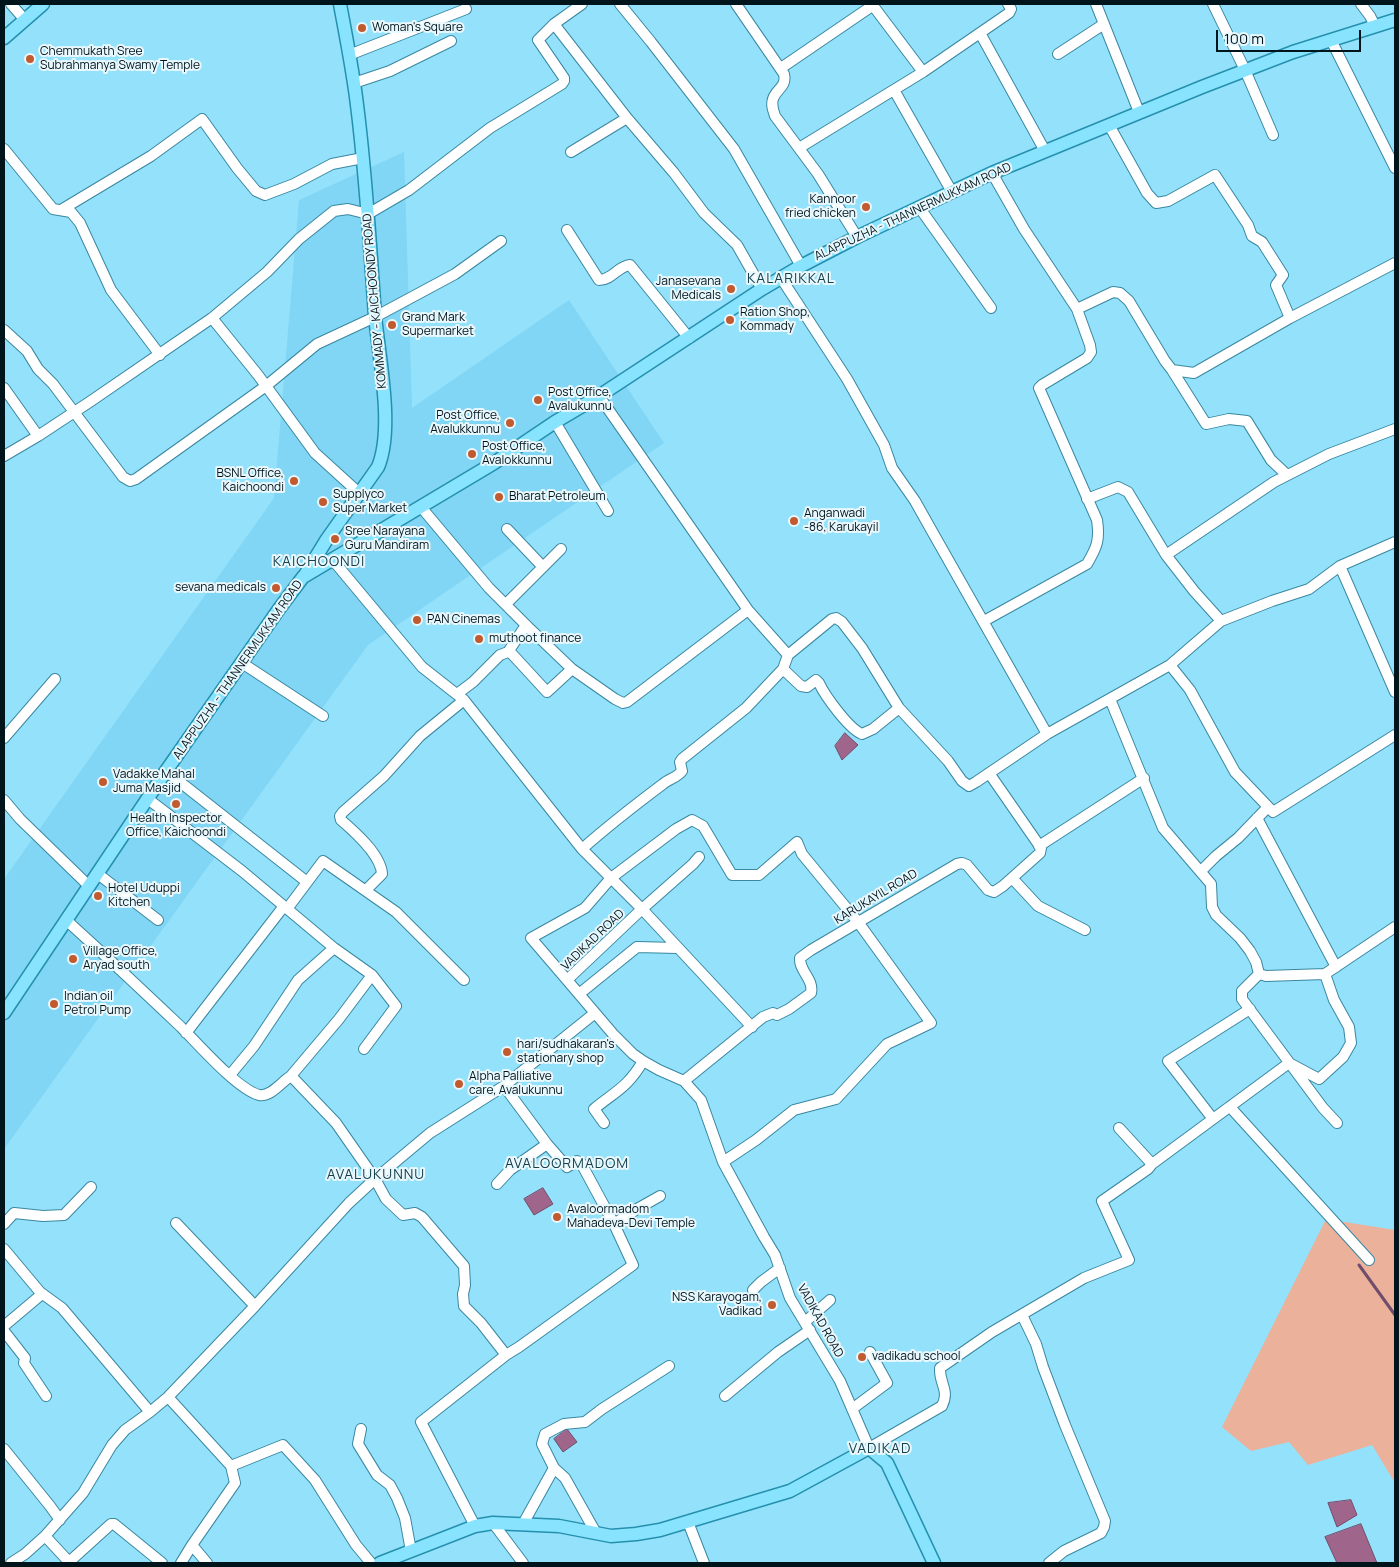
<!DOCTYPE html>
<html>
<head>
<meta charset="utf-8">
<style>
	body { margin:0 }
	#map { position:relative; width:1399px; height:1567px; overflow:hidden; background:#94e1fb; font-family:Manrope,sans-serif }
	canvas { display:block }
	.frame { position:absolute; inset:0; border:5px solid #00141c; pointer-events:none }
	.scale { position:absolute; left:1216px; top:30px; width:145px; height:22px; box-sizing:border-box; border:2px solid #00141c; border-top:0; padding-left:6px; font-size:15px; line-height:18px; white-space:nowrap; color:#00141c; -webkit-text-stroke:4px #e9f8fd; paint-order:stroke }
</style>
</head>
<body>
<div id="map">
<canvas width="1399" height="1567"></canvas>
<div class="frame"></div>
<div class="scale">100 m</div>
</div>
<script>
const c = document.querySelector('canvas').getContext('2d');
c.lineJoin = 'round';
function paint(path, color) { c.fillStyle = color; c.fill(path, 'evenodd'); }
function trace(path, color, width, dash) { c.strokeStyle = color; c.lineWidth = width; c.lineCap = dash ? 'butt' : 'round'; c.setLineDash(dash || []); c.stroke(path); }
function label(font, color, halo, rows, align = 'center') {
  c.font = font + ' Manrope,sans-serif'; c.lineWidth = 4; c.setLineDash([]); c.textBaseline = 'middle'; c.strokeStyle = halo; c.fillStyle = color; for (const [text, x, y, turn = 0] of rows) {
    c.save(); c.translate(x, y); c.rotate((+turn || 0) * Math.PI / 180); c.textAlign = isNaN(turn) ? turn : align; if (halo) c.strokeText(text, 0, 0); c.fillText(text, 0, 0); c.restore();
  }
}
const built = new Path2D(`
	M404,152L412,408L569,300L664,443L368,645L4,1149V879L274,498L299,200Z`);
const green = new Path2D(`
	M1326,1219L1395,1230V1483L1372,1445L1308,1465L1289,1442L1251,1451L1222,1427Z`);
const water = new Path2D(`
	M845,733L858,745L842,760L835,746Z
	M543,1188L553,1204L534,1215L524,1199Z
	M567,1429L577,1442L563,1452L554,1439Z
	M1351,1500L1357,1515L1337,1527L1328,1503Z
	M1361,1524L1377,1563H1337L1325,1537Z`);
const stream = new Path2D(`
	M1359,1265L1395,1315`);
const minor = new Path2D(`
	M11,4L25,20
	M620,4L651,42L734,149L801,266
	M736,4L784,74C787,87 776,89 773,99C771,105 773,110 775,116L818,174L857,237
	M1096,4L1139,112
	M1213,4L1245,70L1273,135
	M1361,4L1370,16L1375,26
	M554,24L627,118L674,173L704,213L737,245L762,289
	M980,33L1045,151
	M1331,40L1395,168
	M1058,54L1104,24
	M349,55L466,9
	M781,68L872,6L874,7L923,72L1009,13L1011,9L1008,4
	M354,83L390,71L451,41
	M894,90L952,192
	M1109,125L1147,193L1156,203L1168,201L1215,175L1248,225L1252,236L1262,242L1283,275L1276,285L1290,318
	M799,148L923,72
	M4,149L53,209L71,212L80,223L111,290L160,355
	M571,152L627,118
	M919,207L991,308
	M61,210L151,156L202,119L237,168L256,191L265,195L294,184L332,164L363,158
	M567,230L599,280C612,280 618,266 630,265L689,338
	M781,278L847,379L884,445L892,468L915,501L933,533L1047,734
	M1077,309L1113,292L1120,293L1129,301L1165,361L1172,370L1194,373L1290,318L1395,263
	M212,318L258,375L315,453L359,493
	M4,330L27,351L38,369L53,384L123,477L130,481L136,479L266,386L317,344L375,317L455,274L501,241
	M1172,370L1206,424L1229,419L1247,421L1271,460L1287,475
	M4,388L38,436
	M555,422L608,511
	M4,456L38,436L91,401L212,318L267,272L299,239L334,211L348,209L368,214L409,190L490,128L562,84L564,81V78L538,40L554,24L582,4
	M1087,499L1118,487L1128,492L1166,555L1194,591L1221,621
	M421,507L489,588L526,625L572,669L615,699L623,703L627,702L748,610
	M507,529L543,567
	M1166,555L1274,482L1329,454L1395,429
	M332,559L422,667L464,700L582,849L642,909L567,980L613,1034L633,1054L643,1061L659,1070L684,1081L701,1100L723,1162L764,1237L775,1255L790,1298L840,1381L869,1448L942,1406C950,1390 939,1384 940,1368L992,1332L1084,1278L1129,1260L1102,1201L1148,1169L1152,1164L1289,1063L1319,1079L1343,1057L1351,1043L1349,1027L1334,1000L1325,974
	M1340,566L1395,692
	M506,604L561,549
	M984,621L1087,564C1097,547 1100,540 1097,520L1039,388L1042,385L1087,358L1091,352L1090,345L1077,309L1024,229L992,173
	M508,652L526,625
	M788,655L832,619L836,618L842,622L862,648L899,708L948,761L962,781L969,786L976,782L1047,734L1170,665L1221,621L1272,601L1309,589L1340,566L1395,542
	M242,663L323,716
	M1170,665L1190,690L1235,772L1273,812L1395,735
	M783,669L801,686L807,687L816,680L819,683C825,696 849,729 862,734L873,729L899,708
	M457,694L473,682L500,655L508,652L512,654L547,692L572,669
	M1110,699L1163,828L1211,884L1212,907L1216,915L1240,938L1250,951L1256,962L1259,974L1266,976L1325,974L1395,927
	M4,738L55,679
	M166,771L307,882
	M148,799L242,871L334,948L372,975L339,1019L290,1077
	M4,800L20,819L89,886
	M1257,818L1336,967
	M1039,846L1144,778
	M582,849C608,826 635,805 663,784C669,779 678,777 682,771L680,762L682,759L746,708L783,669L788,655L748,610L599,396
	M699,857L693,864L642,909L752,1027
	M1201,871L1216,856L1238,838L1268,807
	M98,874L158,920
	M1012,878L1038,906L1085,930
	M366,890L382,874C381,855 355,832 341,820L340,816L343,812L384,776L420,736L464,700
	M287,909L323,861L396,912L464,980
	M66,920C105,955 143,991 181,1027C198,1044 237,1089 259,1095C270,1097 280,1084 288,1078L290,1077L294,1079L336,1123L375,1179L386,1199L403,1215L415,1213L422,1217L464,1266L465,1285L463,1294L464,1306L481,1323L506,1355
	M1259,974L1242,991V999L1323,1108L1337,1123
	M567,980L531,938L585,908L611,878L676,829L692,820L703,826L732,875H759L797,842L802,854L858,922L931,1023L887,1044L836,1099L794,1110L756,1140L723,1162
	M579,994L637,947L677,948
	M186,1033L284,906
	M364,1049L396,1006L372,975
	M230,1075L254,1046L298,980L334,948
	M684,1081L763,1017L773,1013L777,1015L789,1009L811,993C814,979 799,971 800,958L811,950L957,864L962,863L967,865L988,890L994,892L1003,886L1040,853L1041,848L989,773
	M504,1086L547,1144L567,1167L577,1161L581,1163L614,1224L637,1209L660,1196
	M1230,1107L1369,1260
	M1213,1119L1168,1061L1250,1009
	M604,1123L594,1109C616,1091 628,1087 643,1061
	M1119,1128L1152,1164
	M497,1184L510,1170L547,1144
	M176,1223L255,1306
	M4,1224L14,1213L43,1216L64,1215L91,1187
	M4,1249L40,1292L62,1308L150,1412
	M753,1290L761,1282L780,1268
	M1022,1315L1036,1344L1043,1367L1065,1425L1105,1521L1104,1527L1101,1533L1064,1551L1049,1563
	M805,1322L830,1300
	M4,1326L42,1294
	M4,1331L25,1358L24,1363L46,1396
	M725,1396L778,1352L810,1330
	M168,1397L231,1466L235,1483L192,1545L181,1563
	M852,1409L887,1383L870,1352
	M361,1429L358,1444L377,1475L390,1485L397,1498L405,1518L411,1551
	M4,1449L50,1506L60,1520
	M231,1466L283,1445L315,1480L356,1545L371,1563
	M688,1522L704,1563
	M493,1523L523,1563
	M523,1524L554,1468
	M475,1526L421,1422L506,1355L519,1347L633,1265L614,1224
	M596,1533L565,1478L554,1468L542,1444L545,1434L564,1424L585,1422L602,1409L669,1366
	M45,1536L70,1563
	M192,1545L207,1563
	M69,1562L111,1524H114L162,1563
	M11,1563L25,1554L45,1536L83,1493L112,1445L125,1430L150,1412L168,1397L255,1306L349,1203L375,1179L430,1133L504,1086L595,1013`);
const major = new Path2D(`
	M4,38L43,4
	M305,575L327,539L378,467C394,429 379,358 375,316C370,246 366,175 357,105C353,71 346,37 340,4
	M4,1013L166,771L279,609L303,577L494,463L555,422L599,396L762,289L801,266L857,237L992,173L1202,87L1293,52L1395,20
	M380,1563L475,1526L493,1523L559,1526L611,1536L636,1534L660,1530L790,1491L869,1448L887,1463L934,1563`);
const markers = [
	[362,28,5,"#c15a2f"],
	[30,59,5,"#c15a2f"],
	[866,207,5,"#c15a2f"],
	[731,289,5,"#c15a2f"],
	[730,320,5,"#c15a2f"],
	[392,325,5,"#c15a2f"],
	[538,400,5,"#c15a2f"],
	[510,423,5,"#c15a2f"],
	[472,454,5,"#c15a2f"],
	[294,481,5,"#c15a2f"],
	[499,497,5,"#c15a2f"],
	[323,502,5,"#c15a2f"],
	[794,521,5,"#c15a2f"],
	[335,539,5,"#c15a2f"],
	[276,588,5,"#c15a2f"],
	[417,620,5,"#c15a2f"],
	[479,639,5,"#c15a2f"],
	[103,782,5,"#c15a2f"],
	[176,804,5,"#c15a2f"],
	[98,896,5,"#c15a2f"],
	[73,959,5,"#c15a2f"],
	[54,1004,5,"#c15a2f"],
	[507,1052,5,"#c15a2f"],
	[459,1084,5,"#c15a2f"],
	[557,1217,5,"#c15a2f"],
	[772,1305,5,"#c15a2f"],
	[862,1357,5,"#c15a2f"]
];
const poiNames = [
	["Woman's Square",372,28],
	["Chemmukath Sree",40,52],
	["Subrahmanya Swamy Temple",40,66],
	["Kannoor",856,200,"right"],
	["fried chicken",856,214,"right"],
	["Janasevana",721,282,"right"],
	["Medicals",721,296,"right"],
	["Ration Shop,",740,313],
	["Kommady",740,327],
	["Grand Mark",402,318],
	["Supermarket",402,332],
	["Post Office,",548,393],
	["Avalukunnu",548,407],
	["Post Office,",500,416,"right"],
	["Avalukkunnu",500,430,"right"],
	["Post Office,",482,447],
	["Avalokkunnu",482,461],
	["BSNL Office,",284,474,"right"],
	["Kaichoondi",284,488,"right"],
	["Supplyco",333,495],
	["Super Market",333,509],
	["Bharat Petroleum",509,497],
	["Anganwadi",804,514],
	["-86, Karukayil",804,528],
	["Sree Narayana",345,532],
	["Guru Mandiram",345,546],
	["sevana medicals",266,588,"right"],
	["PAN Cinemas",427,620],
	["muthoot finance",489,639],
	["Vadakke Mahal",113,775],
	["Juma Masjid",113,789],
	["Health Inspector",176,819,"center"],
	["Office, Kaichoondi",176,833,"center"],
	["Hotel Uduppi",108,889],
	["Kitchen",108,903],
	["Village Office,",83,952],
	["Aryad south",83,966],
	["Indian oil",64,997],
	["Petrol Pump",64,1011],
	["hari/sudhakaran's",517,1045],
	["stationary shop",517,1059],
	["Alpha Palliative",469,1077],
	["care, Avalukunnu",469,1091],
	["Avaloormadom",567,1210],
	["Mahadeva-Devi Temple",567,1224],
	["NSS Karayogam,",762,1298,"right"],
	["Vadikad",762,1312,"right"],
	["vadikadu school",872,1357]
];
const streetNames = [
	["ALAPPUZHA - THANNERMUKKAM ROAD",913,212,-25],
	["KOMMADY - KAICHOONDY ROAD",375,301,-95],
	["ALAPPUZHA - THANNERMUKKAM ROAD",238,670,-55],
	["KARUKAYIL ROAD",876,897,-31],
	["VADIKAD ROAD",593,940,-44],
	["VADIKAD ROAD",820,1321,61]
];
const neighbourhoodNames = [
	["KALARIKKAL",791,279],
	["KAICHOONDI",319,562],
	["AVALOORMADOM",567,1164],
	["AVALUKUNNU",376,1175],
	["VADIKAD",880,1449]
];
paint(built, '#80d6f4');
paint(green, '#ebb19b');
paint(water, '#a0658b');
trace(water, '#704d6a', 1);
trace(stream, '#704d6a', 3);
trace(minor, '#3987a0', 12);
trace(major, '#2590ae', 15);
trace(minor, '#fff', 10);
trace(major, '#88e4fe', 12);
for (const [x, y, r, color] of markers) { const dot = new Path2D(); dot.arc(x, y, r, 0, 2 * Math.PI); c.fillStyle = color; c.fill(dot); trace(dot, '#e9f8fd', 2); }
label('12px', '#00141c', '#e9f8fd', poiNames, 'left');
label('12px', '#00141c', '#e9f8fd', streetNames);
c.letterSpacing = '1px';
label('14px', '#16404c', '#e9f8fd', neighbourhoodNames);
c.letterSpacing = '0px';
</script>
</body>
</html>
